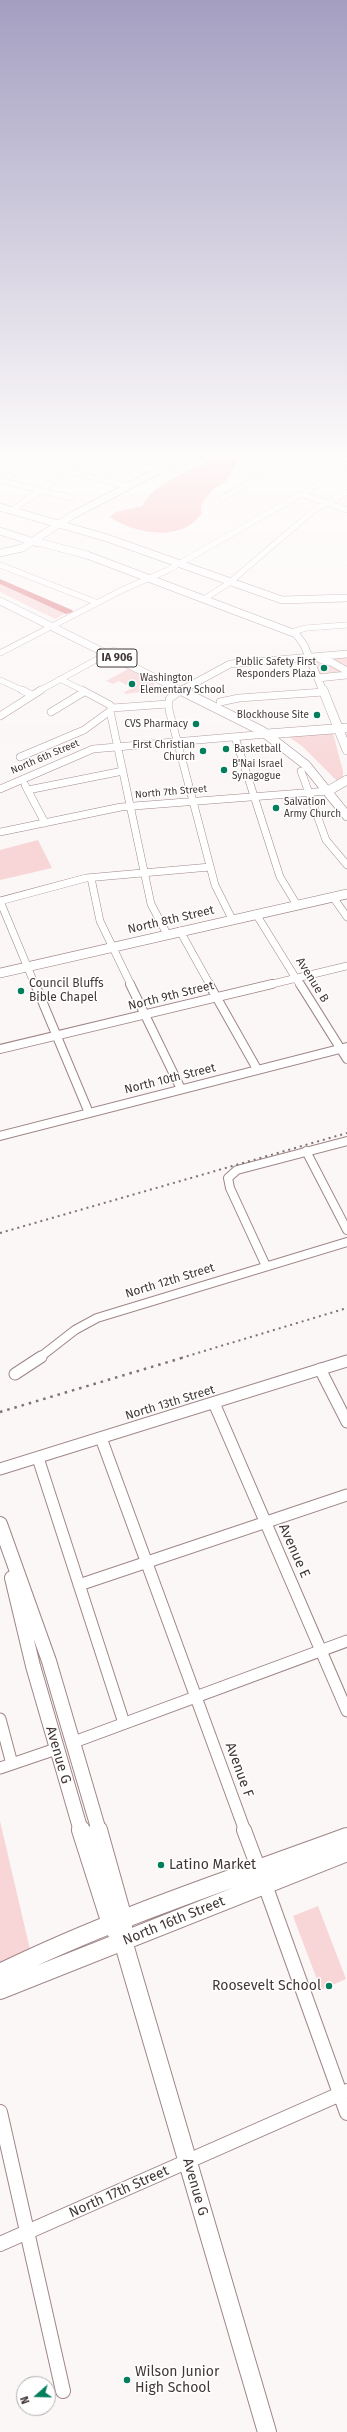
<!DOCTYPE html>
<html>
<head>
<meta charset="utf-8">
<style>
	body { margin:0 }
	#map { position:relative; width:347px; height:2432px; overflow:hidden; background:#fcf7f7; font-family:"Fira Sans",sans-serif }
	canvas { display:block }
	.north { position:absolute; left:16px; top:2376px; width:40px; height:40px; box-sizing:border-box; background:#fff; border:1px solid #b3afaf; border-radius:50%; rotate:250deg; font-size:11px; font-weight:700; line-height:16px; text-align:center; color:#423737 }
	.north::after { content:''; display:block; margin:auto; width:14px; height:18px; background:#027e5c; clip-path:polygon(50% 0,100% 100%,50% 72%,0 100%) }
</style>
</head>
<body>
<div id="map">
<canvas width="347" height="2432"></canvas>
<div class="north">N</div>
</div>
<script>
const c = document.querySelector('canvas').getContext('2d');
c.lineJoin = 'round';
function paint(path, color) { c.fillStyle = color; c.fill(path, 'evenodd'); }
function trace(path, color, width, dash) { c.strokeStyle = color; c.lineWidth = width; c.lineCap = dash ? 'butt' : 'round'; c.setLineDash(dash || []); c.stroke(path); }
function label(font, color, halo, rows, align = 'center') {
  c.font = font + ' "Fira Sans",sans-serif'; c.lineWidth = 3; c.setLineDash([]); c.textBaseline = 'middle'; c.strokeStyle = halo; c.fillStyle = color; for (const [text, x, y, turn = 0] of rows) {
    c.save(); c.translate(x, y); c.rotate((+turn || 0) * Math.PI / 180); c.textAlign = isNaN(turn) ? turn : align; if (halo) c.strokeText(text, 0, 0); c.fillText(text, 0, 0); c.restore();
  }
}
const green = new Path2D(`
	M0,581L70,611L55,619L0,592Z
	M347,654V675L318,678L309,657Z
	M128,669L153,680L156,690L125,694L124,692L132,688L119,681L113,684L106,681Z
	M333,733L343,771V778L337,781L303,747L289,737Z
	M38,840L52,868L0,880V850Z
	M0,1821L32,1958L0,1971Z
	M318,1906L346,1979L321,1990L293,1916Z`);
const forest = new Path2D(`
	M209,460H239L225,482L212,490L201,505L202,513C182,543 135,534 110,517L116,512L142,506C155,481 187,474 209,460Z`);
const river = new Path2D(`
	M0,579L72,610L73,612L66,614L0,584Z`);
const minorFar4 = new Path2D(`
	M22,460L128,486
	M145,460L166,467
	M320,460L347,469
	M254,480L242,474L264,460
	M3,481L71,498
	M1,482L34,461
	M301,494L347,510
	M222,498L291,460
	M12,510L85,460
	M0,565L98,603
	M204,599L229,583L313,511L347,492
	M292,632L306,628L347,625
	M0,653L122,590L168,570L347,468
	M60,679L84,691
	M0,680L24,691
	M39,691L114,650
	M180,691L182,690`);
const minorFar3 = new Path2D(`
	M22,690L32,695
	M82,690L110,705L112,708L110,711
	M182,690L169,699V710L215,885L232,919
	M220,702L239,698L324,692
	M112,708L168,704
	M110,711L151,904L167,934
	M51,712L84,692
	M0,716L41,690
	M235,737L280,877L297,905
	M20,757L84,730L110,711
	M301,771L326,840L347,865
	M25,785L45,823
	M0,789L93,749L267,734
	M28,790L123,771
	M0,832L121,807L328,791
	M91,878L100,921L131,985
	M333,897L347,917
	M0,901L35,985
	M0,901L86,878L210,867
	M256,914L300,985
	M180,931L210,985
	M268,985L347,966`);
const minorFar2 = new Path2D(`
	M35,984L89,1113
	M130,984L181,1089
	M209,984L257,1069
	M300,984L347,1059
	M0,1049L272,984
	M0,1136L347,1047
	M306,1151L347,1230
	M266,1266L230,1188L228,1178L237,1170L347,1141
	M39,1358L75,1330L97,1318L347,1242`);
const minorFar1 = new Path2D(`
	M320,1369L347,1422
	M15,1374L41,1357
	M214,1403L347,1711
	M101,1438L245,1831
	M38,1458L124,1723
	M0,1469L347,1361
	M79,1585L347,1495
	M0,1719L12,1764
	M74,1742L347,1641
	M0,1768L56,1749`);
const minor = new Path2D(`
	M244,1830L259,1870
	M264,1882L347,2113
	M0,2112L63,2391
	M0,2244L347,2091`);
const majorFar3 = new Path2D(`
	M0,507L107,538L282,600L347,598
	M0,531L37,543
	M34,541L87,555L296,634L304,645L323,691
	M0,553L22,548L73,515L179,460
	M0,601L182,691
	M320,659L331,662L347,671
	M318,678L347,675
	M182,690L230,664L347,654`);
const majorFar2 = new Path2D(`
	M180,690L262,731L306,765L347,816
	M323,690L347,750
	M267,734L346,728
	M328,791L347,780
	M0,973L347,894`);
const majorFar1 = new Path2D(`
	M0,1524L49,1661L99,1831
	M12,1578L33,1666L81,1831`);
const major = new Path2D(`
	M81,1830L111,1924L123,1941
	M98,1830L123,1919V1941L267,2432
	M0,1973C112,1918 230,1880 347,1837
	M0,1990L347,1852`);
const railFar1 = new Path2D(`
	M0,1233L347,1133
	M181,1358L347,1308`);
const rail = new Path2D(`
	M0,1412L185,1357`);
const markers = [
	[324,668,4,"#027e5c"],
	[132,684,4,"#027e5c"],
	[317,715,4,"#027e5c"],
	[196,724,4,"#027e5c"],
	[226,749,4,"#027e5c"],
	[203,751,4,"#027e5c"],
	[224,770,4,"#027e5c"],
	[276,808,4,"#027e5c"],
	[21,991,4,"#027e5c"],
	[161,1865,4,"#027e5c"],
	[329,1986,4,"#027e5c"],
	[127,2380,4,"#027e5c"]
];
const farPoinames = [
	["Public Safety First",316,662],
	["Responders Plaza",316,674],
	["Washington",140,678,"left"],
	["Elementary School",140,690,"left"],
	["Blockhouse Site",309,715],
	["CVS Pharmacy",188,724],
	["First Christian",195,745],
	["Church",195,757],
	["Basketball",234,749,"left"],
	["B'Nai Israel",232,764,"left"],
	["Synagogue",232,776,"left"],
	["Salvation",284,802,"left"],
	["Army Church",284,814,"left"]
];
const farStreetnames = [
	["North 6th Street",45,757,-23],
	["North 7th Street",171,792,-5]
];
const shields = [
	[117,658,40]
];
const shieldNames = [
	["IA 906",117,658]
];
const streetNames = [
	["North 8th Street",171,920,-13],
	["Avenue B",312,980,58],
	["North 9th Street",171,996,-14],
	["North 10th Street",170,1079,-14],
	["North 12th Street",170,1281,-17],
	["North 13th Street",170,1403,-17]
];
const poiNames = [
	["Council Bluffs",29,984],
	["Bible Chapel",29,998]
];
const nearStreetnames = [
	["Avenue E",294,1551,66],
	["Avenue G",58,1755,74],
	["Avenue F",239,1770,70],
	["North 16th Street",174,1921,-22],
	["Avenue G",195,2187,74],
	["North 17th Street",119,2192,-24]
];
const nearPoinames = [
	["Latino Market",169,1865],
	["Roosevelt School",321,1986,"right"],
	["Wilson Junior",135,2372],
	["High School",135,2388]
];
paint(green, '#f8d5d6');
paint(forest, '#faaaad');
paint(river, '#df8086');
trace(minorFar4, '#9f8687', 6);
trace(minorFar3, '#9f8687', 8);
trace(minorFar2, '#9f8687', 10);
trace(minorFar1, '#9f8687', 13);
trace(minor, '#9f8687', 16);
trace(majorFar3, '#9f8687', 8);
trace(majorFar2, '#9f8687', 10);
trace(majorFar1, '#9f8687', 16);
trace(major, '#9f8687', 20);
trace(minorFar4, '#fff', 5.5);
trace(minorFar3, '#fff', 7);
trace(minorFar2, '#fff', 8);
trace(minorFar1, '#fff', 11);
trace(minor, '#fff', 14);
trace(majorFar3, '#fff', 7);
trace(majorFar2, '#fff', 9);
trace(majorFar1, '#fff', 14);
trace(major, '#fff', 18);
trace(railFar1, '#7c7373', 2, [2, 4]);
trace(rail, '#7c7373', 2.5, [2.5, 5]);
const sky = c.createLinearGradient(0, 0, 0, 800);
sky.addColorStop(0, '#a49fc1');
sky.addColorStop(0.57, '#fefbfb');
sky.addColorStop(1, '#fefbfb00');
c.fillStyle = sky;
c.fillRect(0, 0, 347, 800);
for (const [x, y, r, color] of markers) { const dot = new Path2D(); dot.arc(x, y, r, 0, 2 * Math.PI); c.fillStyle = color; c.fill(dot); trace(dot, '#fff', 1.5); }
label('10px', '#423737', '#fff', farPoinames, 'right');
label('10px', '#423737', '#fff', farStreetnames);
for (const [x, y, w] of shields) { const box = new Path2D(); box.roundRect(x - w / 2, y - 9, w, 18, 3); c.fillStyle = '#fff'; c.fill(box); trace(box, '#423737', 1); }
label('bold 11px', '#423737', null, shieldNames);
label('12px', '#423737', '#fff', streetNames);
label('12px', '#423737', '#fff', poiNames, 'left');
label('14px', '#423737', '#fff', nearStreetnames);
label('14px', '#423737', '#fff', nearPoinames, 'left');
</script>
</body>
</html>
